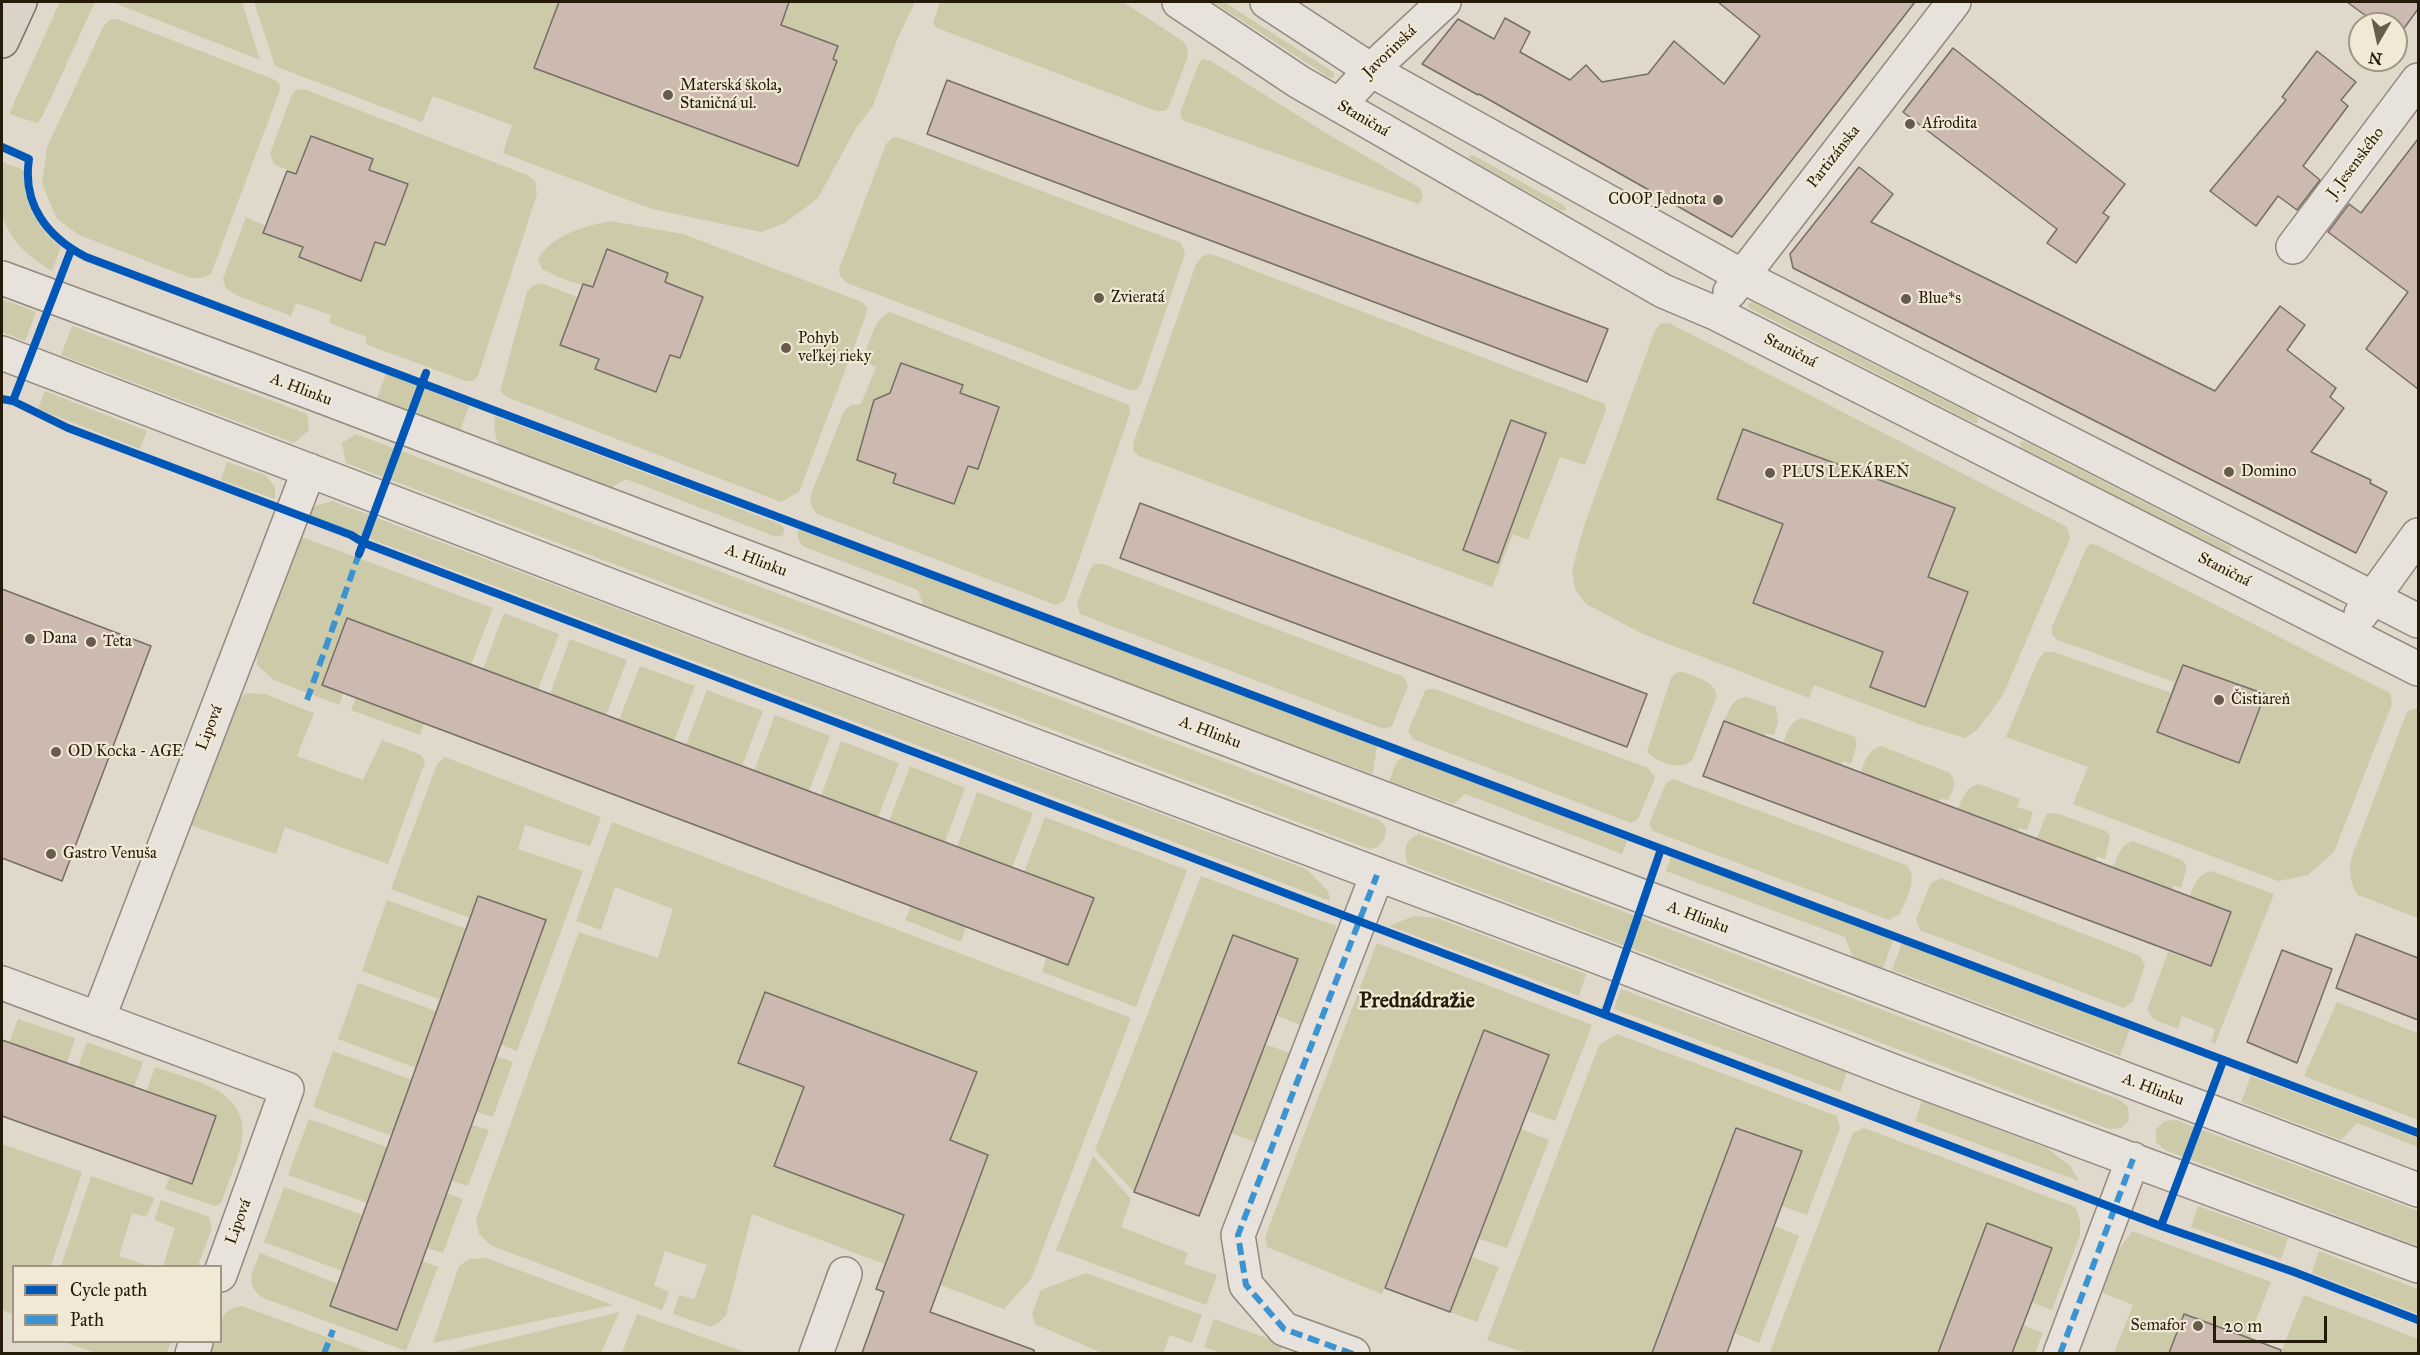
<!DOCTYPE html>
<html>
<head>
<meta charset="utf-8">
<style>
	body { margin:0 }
	#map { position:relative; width:2420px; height:1355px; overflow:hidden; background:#e0d8ca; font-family:"IM FELL Great Primer",serif }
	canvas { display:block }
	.frame { position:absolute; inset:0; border:3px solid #261a08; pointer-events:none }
	.legend { position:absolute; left:12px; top:1265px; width:210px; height:78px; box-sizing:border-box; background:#f1e8d6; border:2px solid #a09684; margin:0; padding:8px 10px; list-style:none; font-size:18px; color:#261a08 }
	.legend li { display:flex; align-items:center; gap:12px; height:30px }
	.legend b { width:30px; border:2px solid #a09684 }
	.north { position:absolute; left:2348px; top:12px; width:60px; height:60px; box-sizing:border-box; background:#f1e8d6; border:2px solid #a09684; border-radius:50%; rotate:189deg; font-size:16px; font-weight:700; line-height:24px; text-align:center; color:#261a08 }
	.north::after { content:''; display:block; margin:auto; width:21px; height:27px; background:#675c4c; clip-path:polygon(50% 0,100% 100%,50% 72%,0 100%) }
	.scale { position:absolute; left:2213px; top:1316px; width:114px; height:27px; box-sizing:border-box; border:3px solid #261a08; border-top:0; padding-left:8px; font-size:18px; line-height:21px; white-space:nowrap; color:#261a08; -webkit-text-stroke:4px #f1e8d6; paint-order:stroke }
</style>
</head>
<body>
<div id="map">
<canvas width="2420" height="1355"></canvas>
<div class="frame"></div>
<ul class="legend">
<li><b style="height:8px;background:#0057b8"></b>Cycle path</li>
<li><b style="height:8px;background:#3b94d1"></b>Path</li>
</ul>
<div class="north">N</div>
<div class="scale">20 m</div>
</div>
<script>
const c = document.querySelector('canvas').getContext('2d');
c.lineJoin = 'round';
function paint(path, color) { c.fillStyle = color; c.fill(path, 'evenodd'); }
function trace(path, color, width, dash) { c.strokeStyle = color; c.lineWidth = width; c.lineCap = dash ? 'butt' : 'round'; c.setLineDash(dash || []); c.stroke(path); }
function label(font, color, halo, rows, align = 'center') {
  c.font = font + ' "IM FELL Great Primer",serif'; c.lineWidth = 4.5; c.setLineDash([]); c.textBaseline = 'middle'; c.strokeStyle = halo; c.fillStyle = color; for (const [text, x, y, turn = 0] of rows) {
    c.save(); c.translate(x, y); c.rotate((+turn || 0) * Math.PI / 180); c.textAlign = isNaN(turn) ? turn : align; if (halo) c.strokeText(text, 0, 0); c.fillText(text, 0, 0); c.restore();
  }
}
const green = new Path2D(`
	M60,2H95L42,117L37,123L9,114Z
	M116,2H242L260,60L122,6Z
	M254,2H915L897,40L873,106L856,128L818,198L785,223L761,232L652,209L503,153L512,125L433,96L422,122L275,66Z
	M940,2H1123L1184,42L1187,48L1188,56L1169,106L1165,111H1157L937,28L933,24Z
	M1213,2H1224L1333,72L1335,77L1330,78Z
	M117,19L273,79L279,83L280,90L211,274L202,278H191L79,235L57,219L42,184L47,147L103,27L109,20Z
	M1203,59L1211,61L1321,130L1420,188L1423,197L1419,204L1185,121L1181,118L1180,112L1199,63Z
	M304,89L527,175L535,181L537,194L478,376L473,381H466L365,344L367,337L329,323L331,315L296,303L291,316L236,295L226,288L223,279L246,217L266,226L263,233L303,247L299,257L361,280L375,242L385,245L408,184L369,170L373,159L312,136L296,174L274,164L270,154L292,94L296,90Z
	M893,137L900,138L1181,243L1185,254L1140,386L1136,390H1130L847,283L840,276L839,269L886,144Z
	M1473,155L1565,206L1566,210L1562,211L1471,160L1469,156Z
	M2,162L24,170C22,201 36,228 61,247L52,271C30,258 10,241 2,215C0,200 1,178 2,162Z
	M610,221L683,234L862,302L867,307L866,315L799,492L781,502L507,397L500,391L527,292L533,285L544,284L578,297L560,345L599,359L595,369L656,392L670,355L680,358L703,297L665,282L668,272L607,249L593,287L568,281L542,269L538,259C554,234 582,227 610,221Z
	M1211,254L1605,404L1606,410L1585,465L1560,457L1528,540L1513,534L1492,587L1139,456L1133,451V444L1196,264L1203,256Z
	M2,299L36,312L25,341L2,332Z
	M1752,302L1977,417L1978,423H1974L1749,308L1748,304Z
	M890,312L1129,405L1130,413L1065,600L1056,605L817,514L812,507L810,497L844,411L851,405L861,404L876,367L863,361C869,345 873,318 890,312Z
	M1669,323L2067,527L2070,538L2003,695L1977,730L1965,738L1919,724L1814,685L1809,698L1643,634L1586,604L1575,589L1572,571L1584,526L1655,330L1660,324Z
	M72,326L307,414L309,430L294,443L61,355Z
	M386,374L469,406L460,430L377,398Z
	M45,391L147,431L140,449L38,409Z
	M495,416L780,524L784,528L783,535L776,537L626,479L607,490L508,451C494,442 494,432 495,416Z
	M356,434L1381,821L1386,828L1385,838L1378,847L1369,849L346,463L342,443Z
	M2024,441L2231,547V552L2228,553L2021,447L2019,443Z
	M227,462L265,475L275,487V499L221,480Z
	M332,501L1306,869L1328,891L1330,901L307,515L315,506Z
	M803,529L1377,744L1373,774L925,611L918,590L802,546L797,535L799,530Z
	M299,536L493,608L471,665L347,618L322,685L343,694L339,705L274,680L257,665V646Z
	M2091,544L2097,545L2390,693L2392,704L2334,852L2308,875L2278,881L2073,804L2088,767L2006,737L2038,660L2045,652H2054L2171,693L2174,682L2058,640L2052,635V627L2087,547Z
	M1094,564H1103L1404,677L1408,686L1392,726L1384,729L1080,614L1077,604L1089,571Z
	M504,613L559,634L538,690L483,669Z
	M570,639L627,660L606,715L550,694Z
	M640,666L695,686L674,741L619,720Z
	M1683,672C1697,678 1714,680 1717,696L1692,760C1680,772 1658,762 1647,752L1671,678L1676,673Z
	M1429,689H1435L1648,768L1655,778L1638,819L1631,823L1413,739L1408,731L1425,691Z
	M707,690L763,711L742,766L686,745Z
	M245,693L265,694L314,713L297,756L363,780L382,740L421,755L425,762L388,864L285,827L276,854L189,825L233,710Z
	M1747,697L1776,707L1778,723L1774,735L1766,733L1764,737L1724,721C1730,709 1732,698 1747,697Z
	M356,698L424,724L420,735L351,710Z
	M2418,708V918L2358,895C2350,883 2349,873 2351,859L2407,712L2413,709Z
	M775,715L830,736L809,791L754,771Z
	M1803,718L1855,737L1857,744L1851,764L1843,761L1841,766L1783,744C1787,732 1790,720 1803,718Z
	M841,741L899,763L878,817L821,796Z
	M1881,746L1950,773C1957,783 1954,790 1948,800L1941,798L1939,803L1860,773C1865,761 1868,750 1881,746Z
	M1406,756L1627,841L1622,854L1465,794L1454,804L1389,781L1397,761Z
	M445,757L601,817L590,846L525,825L518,849L583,871L517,1051L501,1045L546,920L479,896L470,918L391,889L437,764Z
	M910,766L965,788L945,842L889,821Z
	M1673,779L1906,865C1920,877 1905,900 1900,914L1889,920L1653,831L1649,824L1666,783Z
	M1979,784L2020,799L2017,807L2033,812L2027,830L2019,828L2017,832L1958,809C1963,797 1965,788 1979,784Z
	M977,792L1033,813L1012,868L957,847Z
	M2056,813L2106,831L2110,837L2105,859L2097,856L2095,861L2036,839L2047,814Z
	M1045,817L1187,870L1136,1007L1042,972L1047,957L1069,965L1093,898L1024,872Z
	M612,822L1131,1018L1031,1279L1004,1309L752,1214L726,1315L720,1322L711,1327L673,1314L679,1295L694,1299L707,1265L665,1251L654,1285L669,1292L662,1310L490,1245L479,1234L476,1220L579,932L658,958L673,909L615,887L601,930L576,921Z
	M1419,834L2120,1100L2128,1107L2129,1121L2121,1128L2109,1129L1408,864C1403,850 1405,840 1419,834Z
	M2133,841L2182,860L2187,866L2181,888L2173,885L2172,890L2113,867C2118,856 2120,845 2133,841Z
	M1671,857L1894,938L1883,968L1853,958L1845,937L1666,871Z
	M2211,871L2274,894L2215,1044L2211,1042L2215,1029L2182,1016L2178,1029L2153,1019L2147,1010L2168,952L2211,966L2231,912L2190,896C2195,884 2197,875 2211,871Z
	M1201,876L1336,926L1335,935L1302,1026L1276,1015L1298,959L1233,935L1134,1192L1095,1150Z
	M1941,878L2140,956L2145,965L2133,1001L2124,1008L1920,930L1916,919L1931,883Z
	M387,900L467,929L441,1000L362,971Z
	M911,906L966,927L961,942L905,920Z
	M1414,916L1437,918L1586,974L1579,996L1389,926Z
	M1377,943L1592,1025L1555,1121L1528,1111L1549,1055L1485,1030L1382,1294L1267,1247L1265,1237Z
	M1902,943L2130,1029L2120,1056L1892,970Z
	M358,983L436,1011L416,1068L338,1039Z
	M1621,989L1847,1072L1840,1092L1614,1009Z
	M2337,1002L2418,1033V1120L2304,1076Z
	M18,1019L75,1038L67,1063L9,1043Z
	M1617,1034L1837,1116L1840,1128L1807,1215L1782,1206L1801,1151L1736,1128L1652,1353H1527L1487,1340L1599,1045Z
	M87,1042L143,1062L134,1087L78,1067Z
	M1265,1044L1292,1054L1258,1143L1231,1133Z
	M333,1051L412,1080L392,1136L313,1107Z
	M496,1056L513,1062L493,1117L477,1112Z
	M155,1067C197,1082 256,1091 240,1149C235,1167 227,1185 221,1203L215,1206L165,1189L170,1176L146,1092Z
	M2251,1076L2418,1138V1147L2357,1123L2341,1140L2241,1102Z
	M1922,1101L2047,1148L2070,1166L2079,1181L1915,1121Z
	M309,1119L387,1147L367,1203L288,1175Z
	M2176,1120L2418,1211V1246L2165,1150L2156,1142V1130L2164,1121Z
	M472,1125L489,1130L468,1186L452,1181Z
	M1864,1128L2075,1207L2080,1220V1235L2052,1310L2031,1302L2052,1248L1988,1224L1938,1353L1769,1354L1853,1133Z
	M1521,1129L1549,1140L1507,1248L1479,1239Z
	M2,1144L82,1172L51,1266H14L13,1314L2,1310Z
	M1093,1156L1131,1199L1121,1227L1188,1253L1184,1264L1217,1275L1206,1305L1056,1250Z
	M91,1176L155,1198L146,1217L132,1213L119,1256L149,1266H61Z
	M284,1187L363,1215L342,1271L264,1242Z
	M447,1193L463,1199L443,1253L427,1248Z
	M161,1200L209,1217L212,1228L198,1266H163L175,1228L154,1220Z
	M2198,1206L2288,1238L2281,1259L2191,1227Z
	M1774,1226L1799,1236L1759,1343L1734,1333Z
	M2132,1231L2271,1282L2249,1338L2184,1315L2169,1353H2114L2133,1305L2101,1292L2117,1252Z
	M2319,1251L2418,1289V1314L2312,1273Z
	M260,1253L338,1284L330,1306L397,1330L422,1261L438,1267L406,1351L261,1297C244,1282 253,1272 260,1253Z
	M1472,1257L1499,1267L1477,1322L1450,1312Z
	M486,1258L613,1305L433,1343L459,1266L470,1259Z
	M1086,1273L1202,1315L1192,1343L1170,1335L1163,1353H1102L1035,1324L1032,1314L1041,1290Z
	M2304,1295L2418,1339V1353L2285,1354L2281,1352Z
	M242,1306L371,1353H210L215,1342H220C220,1322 220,1309 242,1306Z
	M619,1312L601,1353H449Z
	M637,1314L742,1351L744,1353H622Z
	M1214,1319L1283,1344L1279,1354L1222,1353L1204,1347Z
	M2023,1325L2043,1333L2035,1353L2012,1354Z
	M63,1342H171L166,1354L97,1353Z`);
const building = new Path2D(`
	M559,2H789L781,25L838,46L833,59L837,61L798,166L534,68Z
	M1718,2H1915L1732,237L1479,94L1478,95L1422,64L1458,19L1494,39L1505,18L1530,32L1520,52L1570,80L1586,65L1602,82L1648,74L1674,41L1724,84L1760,36Z
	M2347,2H2418V9L2397,38L2396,24H2377Z
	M1953,48L2125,184L2103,213L2109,217L2076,263L2047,243L2057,229L1903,112Z
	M2317,51L2356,82L2341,100L2348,106L2303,166L2320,180L2297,210L2278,196L2256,226L2210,191L2286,100L2282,97Z
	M947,80L1608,329L1587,382L927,134Z
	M311,136L373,159L369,170L408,184L385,245L375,242L361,281L299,257L303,247L263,233L287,171L296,174Z
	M2418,139V389L2366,349L2408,292L2328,232L2349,204L2361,213Z
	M1859,167L1893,194L1871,222L2215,391L2280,306L2305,325L2287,350L2336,388L2330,397L2344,408L2311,452L2371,480L2370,483L2387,492L2356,553L1793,268L1790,254Z
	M607,249L668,273L665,282L703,297L680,358L670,355L656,392L595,369L599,359L560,345L583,284L593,287Z
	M901,363L963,385L960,393L999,407L978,469L968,466L954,504L893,483L896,474L857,460L874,400L890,393Z
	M1511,420L1546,433L1498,563L1463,550Z
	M1743,429L1955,508L1928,577L1968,592L1925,707L1870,687L1883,652L1753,603L1783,524L1717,499Z
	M1140,503L1647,694L1627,747L1120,558Z
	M2,589L151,646L62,881L2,858Z
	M347,618L1094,898L1068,965L322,685Z
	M2183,665L2265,694L2239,763L2157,732Z
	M1724,721L2231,912L2211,966L1703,776Z
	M478,896L546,920L397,1330L330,1306Z
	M2356,934L2418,958V1020L2336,988Z
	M1233,935L1298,959L1199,1216L1134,1192Z
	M2282,950L2332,969L2297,1063L2247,1042Z
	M765,992L977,1072L950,1140L988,1155L930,1312L1034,1350V1353H862L884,1292L876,1289L904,1215L774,1166L804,1087L738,1063Z
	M1484,1030L1549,1055L1450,1312L1385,1288Z
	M2,1040L216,1116L192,1184L2,1116Z
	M1736,1128L1802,1151L1734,1333L1727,1353H1652Z
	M1987,1223L2052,1248L2028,1312L2012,1353H1938Z
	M2184,1314L2281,1350L2280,1353H2169Z`);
const street = new Path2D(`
	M1179,2L1299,82L1663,291L1715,313L2418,669
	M1267,2L1371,70L1742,276L2418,621
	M1339,105L1371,70L1444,2
	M2293,247L2418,80
	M2,278L302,389L2418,1190
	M1730,292L1954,2
	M2,353L750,639L1598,957L1901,1074L2418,1266
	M2361,614L2418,535
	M2,983L287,1089L220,1275
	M98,1019L309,470
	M192,1354L196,1342
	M816,1354L845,1274
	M1353,1354L1284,1329L1246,1285L1238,1235L1377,875
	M2060,1354L2133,1159`);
const primary = new Path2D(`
	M2,41L20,2`);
const quiet = new Path2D(`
	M307,700L359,554
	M324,1354L333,1330
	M1353,1354L1284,1329L1246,1285L1238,1235L1377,875
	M2060,1354L2133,1159`);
const cycleway = new Path2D(`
	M2,147L29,159C22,204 47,237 86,257L2418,1133
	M2,399L13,401L68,428L351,535L364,543L2161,1226L2294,1272L2418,1320
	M13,401L71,250
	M359,554L426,373
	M1605,1013L1661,849
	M2161,1226L2223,1061`);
const markers = [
	[668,95,6,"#675c4c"],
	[1910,124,6,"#675c4c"],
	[1718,200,6,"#675c4c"],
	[1099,298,6,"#675c4c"],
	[1906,299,6,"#675c4c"],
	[786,348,6,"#675c4c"],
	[2229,472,6,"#675c4c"],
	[1770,473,6,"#675c4c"],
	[30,639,6,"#675c4c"],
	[91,642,6,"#675c4c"],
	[2219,700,6,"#675c4c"],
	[56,752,6,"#675c4c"],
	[51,854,6,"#675c4c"],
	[2198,1326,6,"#675c4c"]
];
const streetNames = [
	["Javorinská",1390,52,-44],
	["Staničná",1363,119,30],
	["Partizánska",1834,157,-52],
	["J. Jesenského",2356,163,-53],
	["Staničná",1790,351,27],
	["A. Hlinku",301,390,21],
	["A. Hlinku",756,561,21],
	["Staničná",2224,570,27],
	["Lipová",210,728,-69],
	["A. Hlinku",1210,733,21],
	["A. Hlinku",1698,918,21],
	["A. Hlinku",2153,1090,21],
	["Lipová",239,1222,-70]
];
const poiNames = [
	["Materská škola,",680,86],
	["Staničná ul.",680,104],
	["Afrodita",1922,124],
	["COOP Jednota",1706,200,"right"],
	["Zvieratá",1111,298],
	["Blue*s",1918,299],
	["Pohyb",798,339],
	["veľkej rieky",798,357],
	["Domino",2241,472],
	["PLUS LEKÁREŇ",1782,473],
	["Dana",42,639],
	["Teta",103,642],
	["Čistiareň",2231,700],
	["OD Kocka - AGE",68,752],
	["Gastro Venuša",63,854],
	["Semafor",2186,1326,"right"]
];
const districtNames = [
	["Prednádražie",1417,1002]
];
paint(green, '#cccaa9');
paint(building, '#ccbab1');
trace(building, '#746e65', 1.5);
trace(street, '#8f897f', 36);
trace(primary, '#746e65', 36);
trace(street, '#e7e3dc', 33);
trace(primary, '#dbd3c7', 33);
trace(quiet, '#3b94d1', 6, [12, 6]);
trace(cycleway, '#0057b8', 8);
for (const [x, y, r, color] of markers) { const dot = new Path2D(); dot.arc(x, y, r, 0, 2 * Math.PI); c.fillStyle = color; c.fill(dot); trace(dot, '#f1e8d6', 2); }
label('16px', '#261a08', '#f1e8d6', streetNames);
label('16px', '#261a08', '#f1e8d6', poiNames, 'left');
label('bold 22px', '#261a08', '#f1e8d6', districtNames);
</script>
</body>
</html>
